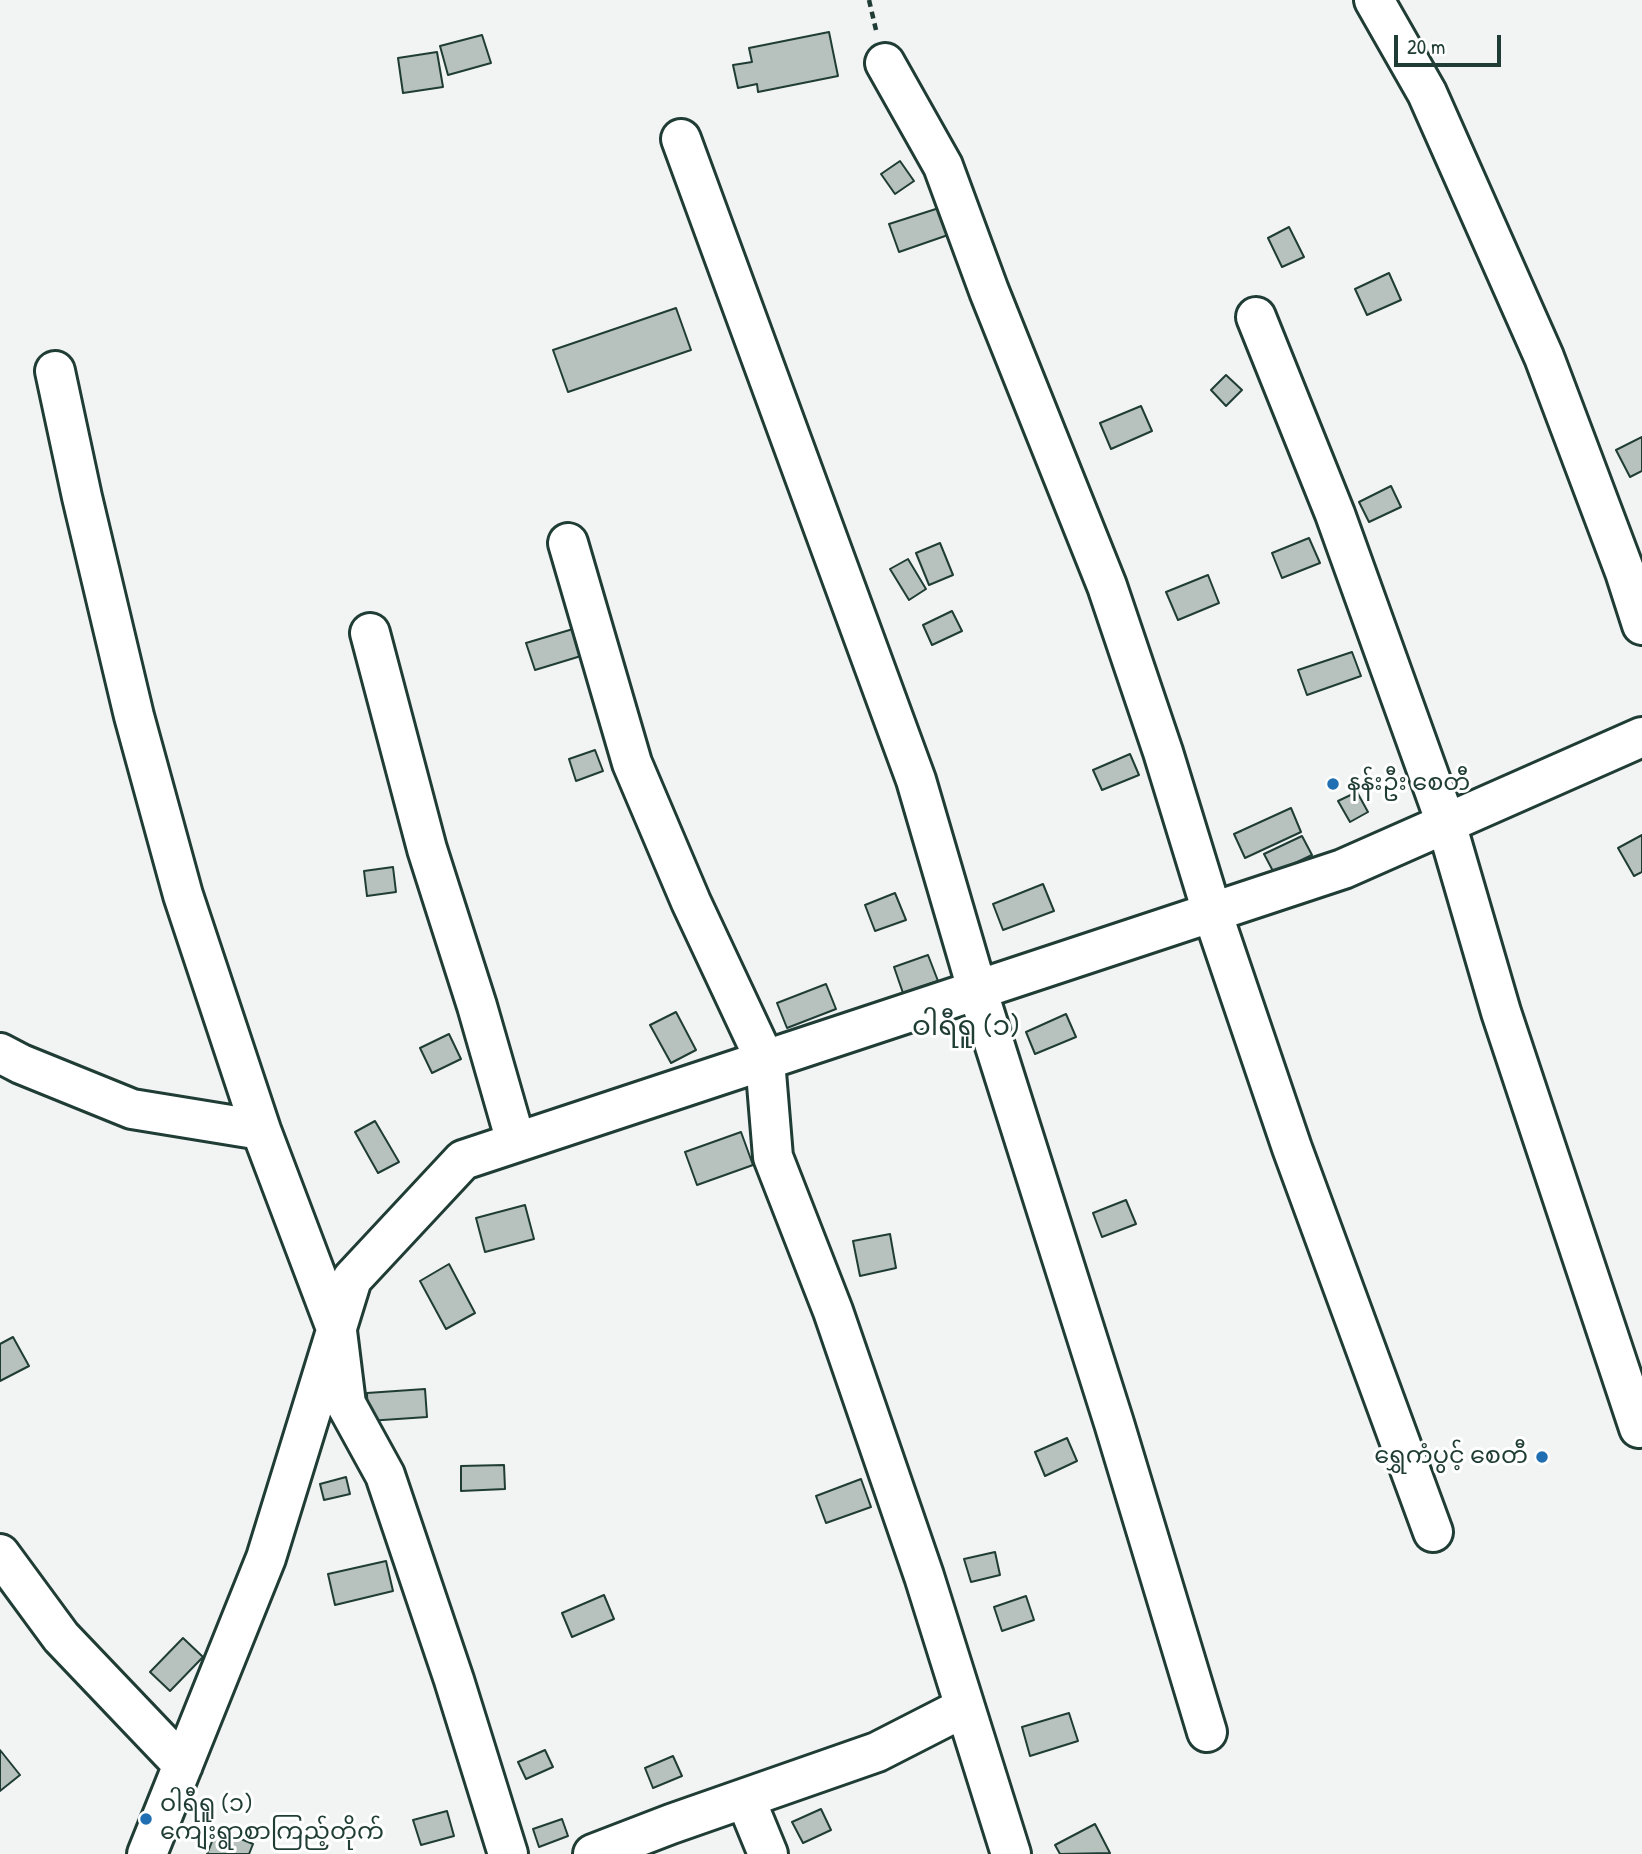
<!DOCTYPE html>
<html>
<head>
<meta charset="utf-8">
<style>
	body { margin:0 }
	#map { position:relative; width:1642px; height:1854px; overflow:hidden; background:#f2f3f3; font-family:"Patrick Hand",sans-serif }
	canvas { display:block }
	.scale { position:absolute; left:1394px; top:35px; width:107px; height:32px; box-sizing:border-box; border:4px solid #1f3d34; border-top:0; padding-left:9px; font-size:21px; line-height:24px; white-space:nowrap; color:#1f3d34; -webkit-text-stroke:5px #fff; paint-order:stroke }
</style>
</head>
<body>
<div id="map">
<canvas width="1642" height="1854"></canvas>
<div class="scale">20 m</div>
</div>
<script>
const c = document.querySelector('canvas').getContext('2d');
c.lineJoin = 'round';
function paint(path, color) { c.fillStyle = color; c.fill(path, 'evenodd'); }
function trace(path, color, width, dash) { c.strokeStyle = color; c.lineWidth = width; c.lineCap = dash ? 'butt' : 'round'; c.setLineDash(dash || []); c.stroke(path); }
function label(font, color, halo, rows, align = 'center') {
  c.font = font + ' "Patrick Hand","Noto Sans Myanmar",sans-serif'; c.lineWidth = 6; c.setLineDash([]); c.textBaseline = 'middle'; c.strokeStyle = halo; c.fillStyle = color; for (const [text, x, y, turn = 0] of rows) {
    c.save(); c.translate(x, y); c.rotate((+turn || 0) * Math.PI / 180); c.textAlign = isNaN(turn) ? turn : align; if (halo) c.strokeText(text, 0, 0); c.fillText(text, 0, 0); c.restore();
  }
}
const building = new Path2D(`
	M829,32L838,76L758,92L757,84L738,88L733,65L752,62L749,48Z
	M482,35L491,63L448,75L440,46Z
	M437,52L443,87L403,93L398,58Z
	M900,161L914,181L895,194L881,174Z
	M939,208L948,235L899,252L889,224Z
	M1289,227L1304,257L1282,267L1268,238Z
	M1389,273L1401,300L1367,315L1355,289Z
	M676,308L691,350L568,392L553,350Z
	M1226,375L1242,390L1226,406L1211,390Z
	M1141,406L1152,431L1111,449L1100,423Z
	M1642,437V471L1630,477L1616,450Z
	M1391,486L1401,507L1369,522L1359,502Z
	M1309,538L1320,563L1282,578L1272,553Z
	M940,543L953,575L929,585L916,553Z
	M908,559L926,589L909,600L890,569Z
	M1208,575L1219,603L1178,620L1166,592Z
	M952,611L962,631L932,645L923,625Z
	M573,629L581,656L535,670L526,643Z
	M1352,652L1361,676L1307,695L1298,670Z
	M595,750L603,771L576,781L569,759Z
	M1130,754L1139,775L1102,790L1093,770Z
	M1357,792L1368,812L1350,822L1338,801Z
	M1291,808L1301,832L1245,858L1234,834Z
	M1642,835V872L1634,876L1618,848Z
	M1302,836L1312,855L1274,873L1264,854Z
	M393,867L396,892L367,896L364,871Z
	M1043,884L1054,911L1003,930L993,904Z
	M895,893L906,920L875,931L865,905Z
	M928,955L938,981L903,993L894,967Z
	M826,984L836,1009L787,1028L777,1003Z
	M676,1012L696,1050L671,1063L650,1025Z
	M1066,1014L1076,1037L1035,1054L1026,1032Z
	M449,1034L461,1059L432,1073L420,1048Z
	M375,1121L399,1162L378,1173L355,1132Z
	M741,1132L753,1165L697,1185L685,1152Z
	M1126,1200L1136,1224L1102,1237L1093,1213Z
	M525,1205L534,1239L485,1252L476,1218Z
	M890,1234L896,1268L860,1276L853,1241Z
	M449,1264L475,1313L446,1329L420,1281Z
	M13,1337L29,1366L0,1381V1344Z
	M425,1389L427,1417L368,1421L367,1393Z
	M1067,1438L1077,1461L1045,1476L1035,1452Z
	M504,1465L505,1489L461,1491V1466Z
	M346,1477L350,1494L324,1500L320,1484Z
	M861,1479L871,1507L826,1523L816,1496Z
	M995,1552L1000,1575L971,1582L964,1559Z
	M386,1561L393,1591L335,1605L328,1574Z
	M604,1595L614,1619L572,1637L562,1613Z
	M1026,1596L1034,1620L1002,1631L994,1607Z
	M183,1638L203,1657L170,1691L150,1672Z
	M1069,1713L1078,1741L1030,1756L1022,1727Z
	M0,1750L20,1775L0,1791Z
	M545,1750L553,1767L526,1779L518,1762Z
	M673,1756L682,1776L653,1788L645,1768Z
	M821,1809L831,1830L803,1843L792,1822Z
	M447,1811L454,1836L421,1845L413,1820Z
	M562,1819L568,1836L539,1847L533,1829Z
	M1095,1824L1110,1853L1060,1854L1055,1845Z
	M217,1829L253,1844L249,1854H207Z`);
const path = new Path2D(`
	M869,0L876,30`);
const street = new Path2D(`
	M1374,0L1427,93L1544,357L1625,572L1642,625
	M885,63L943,166L989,291L1107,586L1163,752L1212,912L1292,1148L1433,1532
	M681,139L916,780L977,989L1114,1423L1207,1732
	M1256,317L1335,514L1446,823L1501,1012L1639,1428
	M55,371L82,497L134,716L183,895L261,1130L337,1331L346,1404L385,1475L454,1680L508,1854
	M568,543L632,763L691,902L765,1060L773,1157L833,1311L924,1576L1011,1854
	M370,633L427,849L477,1006L516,1142
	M0,1053L21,1064L132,1109L261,1130
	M0,1554L61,1637L183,1765
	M745,1798L768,1854
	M147,1854L266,1558L352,1279L463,1160L1343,869L1642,737
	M593,1854L671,1824L877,1752L965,1707`);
const markers = [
	[1333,784,7,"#1f6fb2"],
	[1542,1457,7,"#1f6fb2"],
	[146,1819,7,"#1f6fb2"]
];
const poiNames = [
	["နန်းဦး စေတီ",1347,784],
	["ရွှေကံပွင့် စေတီ",1528,1457,"right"],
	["ဝါရီရူ (၁)",160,1805],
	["ကျေးရွာစာကြည့်တိုက်",160,1833]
];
const quarterNames = [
	["ဝါရီရူ (၁)",966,1028]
];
paint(building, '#b7c1bd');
trace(building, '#1f3d34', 2);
trace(street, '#1f3d34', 44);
trace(path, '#1f3d34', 4.5, [7, 5]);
trace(street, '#fff', 38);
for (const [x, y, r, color] of markers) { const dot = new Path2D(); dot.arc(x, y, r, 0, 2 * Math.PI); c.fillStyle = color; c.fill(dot); trace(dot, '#fff', 2.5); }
label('24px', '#1f3d34', '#fff', poiNames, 'left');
label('28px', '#1f3d34', '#fff', quarterNames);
</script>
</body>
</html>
